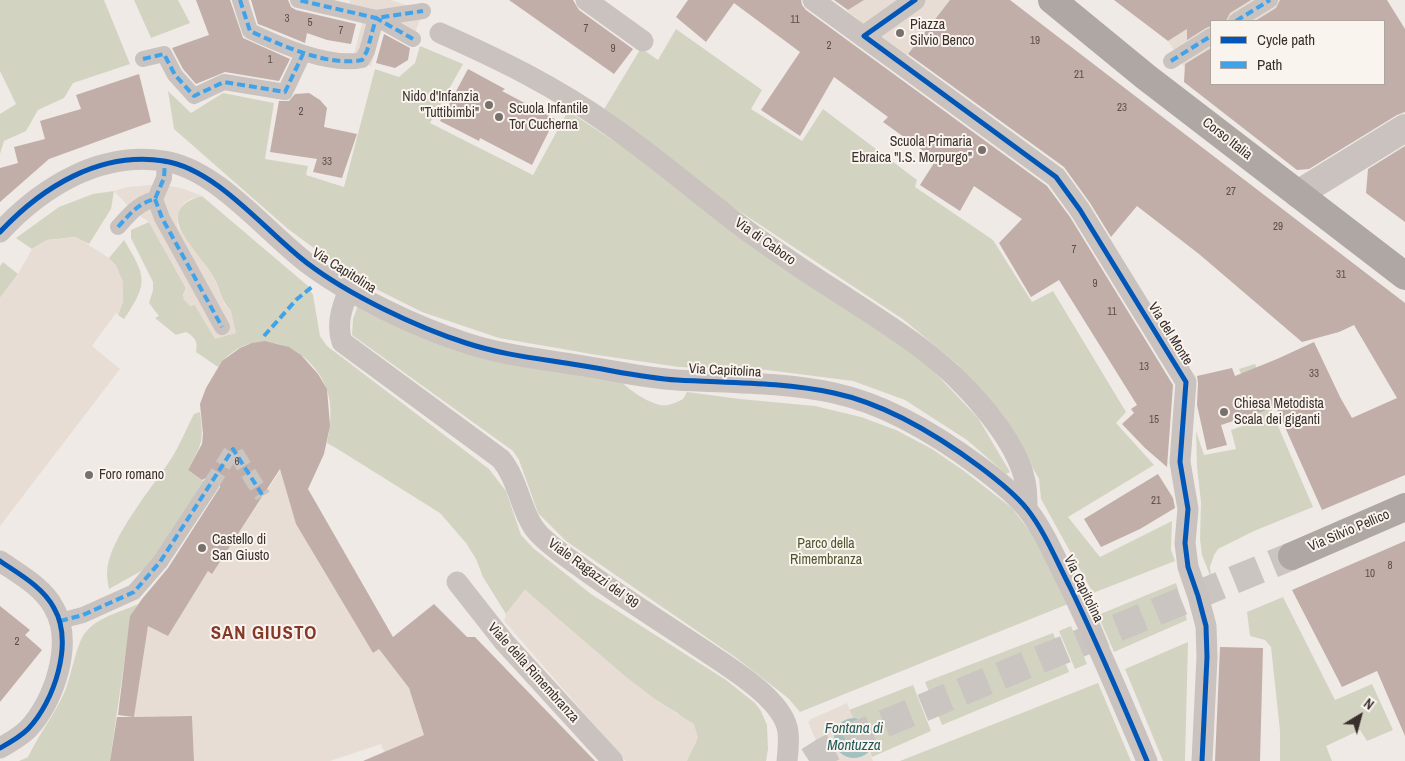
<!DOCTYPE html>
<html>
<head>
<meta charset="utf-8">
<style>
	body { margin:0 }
	#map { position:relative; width:1405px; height:761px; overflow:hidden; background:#efeae6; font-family:"Archivo Narrow",sans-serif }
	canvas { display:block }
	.legend { position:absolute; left:1210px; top:20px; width:175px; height:65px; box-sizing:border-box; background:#faf4ee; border:1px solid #ada5a0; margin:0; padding:6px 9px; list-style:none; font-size:15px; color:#3a2f2c }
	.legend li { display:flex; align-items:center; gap:10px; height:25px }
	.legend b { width:25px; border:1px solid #ada5a0 }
	.north { position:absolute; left:1335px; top:691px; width:50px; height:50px; -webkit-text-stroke:4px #faf4ee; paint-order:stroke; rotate:37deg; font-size:14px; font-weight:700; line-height:20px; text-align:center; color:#3a2f2c }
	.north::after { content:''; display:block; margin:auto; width:18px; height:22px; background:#3a2f2c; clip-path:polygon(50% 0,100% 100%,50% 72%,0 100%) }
</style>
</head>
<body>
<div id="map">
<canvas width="1405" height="761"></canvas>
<ul class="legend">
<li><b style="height:6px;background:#0057b8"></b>Cycle path</li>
<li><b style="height:6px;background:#3fa3eb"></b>Path</li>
</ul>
<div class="north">N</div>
</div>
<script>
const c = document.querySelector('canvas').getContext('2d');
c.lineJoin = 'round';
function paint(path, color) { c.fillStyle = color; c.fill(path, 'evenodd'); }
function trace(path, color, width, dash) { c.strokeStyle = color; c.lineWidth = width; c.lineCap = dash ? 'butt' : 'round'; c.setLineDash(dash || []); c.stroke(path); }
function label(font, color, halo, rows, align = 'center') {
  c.font = font + ' "Archivo Narrow",sans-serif'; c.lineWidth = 4; c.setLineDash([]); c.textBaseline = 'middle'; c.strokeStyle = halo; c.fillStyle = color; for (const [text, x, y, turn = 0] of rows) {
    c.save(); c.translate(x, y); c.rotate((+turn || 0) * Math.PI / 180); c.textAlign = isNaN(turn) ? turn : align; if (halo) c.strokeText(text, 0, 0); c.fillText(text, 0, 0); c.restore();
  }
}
const green = new Path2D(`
	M0,0H104L130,64L73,83L64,98L38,110L26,131L4,141L0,154V114L16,104L0,71Z
	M134,0H178L190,23L151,38Z
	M676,29L762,90L751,109L802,141L823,109L917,180L915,187L993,240L1032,302L1053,291L1126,412L1116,423L1154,465L1068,517L1100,557L1172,521L1171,550L1175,561L1093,593L1041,499L1039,479L1002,414L957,364L904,320L727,203L603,111L641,48L658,60Z
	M420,46L463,64L430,123L533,175L568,111L637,156L923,360L978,418L1010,472L1006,474L967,440L905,400L853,381L767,370L679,367L597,355L499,338L422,312L356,279L288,229L174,129L168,91L191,113L223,93L274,103L265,159L308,166L306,175L344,187L375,69L399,77L415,63Z
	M114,191L111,209L89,244L75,237L47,240L32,249L16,238L59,207L93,194Z
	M202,196L308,286L313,295L320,336L327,346L489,469L506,491L521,535L533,548L591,594L726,680L755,703L761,711L767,725L768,749L766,761H687L679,714C624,683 573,632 525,590L506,614L483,577L476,559L466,543L440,513L336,448L327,443C330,427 333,406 327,390C310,343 250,322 218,367L196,352C198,341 195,337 186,332L176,335L155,318L159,316L149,303L153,290V282L131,238V230L149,222L186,288L183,295L195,305L215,338L231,311C221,301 220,288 213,276C199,252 148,210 202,196Z
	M124,240C146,277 149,282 124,319L118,315L123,301L109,258Z
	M3,262L18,274L0,298V266Z
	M358,305L622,382C630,391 655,408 668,405C673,404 679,401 683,399L687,392L740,399L815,406L861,417L896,430L932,449L964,471L1012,508L1032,534L1068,604L800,712L788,698L735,657L566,541L538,513L519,460L513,451L352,335L353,319Z
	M1255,364L1275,419L1313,507L1254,531L1218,549L1214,555L1210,567L1211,578L1202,555L1200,539L1201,502L1197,467L1196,431L1204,455L1236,449L1231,430L1260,420L1239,369Z
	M200,412C204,443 202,443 188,470L206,483L158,557L143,570L109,589C108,584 107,578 107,573C108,539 152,488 171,459C180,445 186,429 194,414Z
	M1176,583L1187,620L1114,652L1098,615Z
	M1283,597L1335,700L1372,684L1393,730L1367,741L1360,730L1326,746L1332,761H1280V731L1271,647L1265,640L1250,636L1247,612Z
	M138,604L131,615L110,761H19L28,757C39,734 55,714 65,691C71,677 77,642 85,633C97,617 121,612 138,604Z
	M1071,626L1087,664L1075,669L1059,631Z
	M1053,633L1069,672L942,725L925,682Z
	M1188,642L1185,761H1163L1125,669Z
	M1098,683L1131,761H900Z
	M913,685L931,731L872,757L859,718H853L849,710Z`);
const plaza = new Path2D(`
	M350,0H391L423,11L413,39L382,29L371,66L352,62L364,15L348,11Z
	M864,0H950L906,56L847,11Z
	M1234,0H1296L1261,21H1211V52L1185,68L1168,41Z
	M161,184L184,189L202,196L190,199L183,204L178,213L177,225L188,242L213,276L225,305L231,311L236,333L215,339L195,305L190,306L184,300L183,295L186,288L149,222L133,211L114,191L128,187Z
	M76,237L109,258L116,265L123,282V301L118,315L116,313L92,346L120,369L0,526V298L18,274L32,249L47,240Z
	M282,468L296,524L373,653L379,649L409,688L424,735L384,752L381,744L330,761H194L192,716L134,717L148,625L168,636L208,571L212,573Z
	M525,590L625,676L660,703L694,724L698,738L687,761H626L504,621L506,614Z
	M847,703L853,718L840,723L836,728L853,758H859L869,751L873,761H825L808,722L811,719Z`);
const water = new Path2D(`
	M834 738a20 20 0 1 1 40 0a20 20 0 1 1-40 0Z`);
const building = new Path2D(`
	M196,0H230L243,38L290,59L279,81L225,72L196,84L183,69L172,48L209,35Z
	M251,0H288L291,7L296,10L356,24L351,44L327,40L307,33L305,43L266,27L258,24Z
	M509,0H573L579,10L633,49L614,74Z
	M688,0H801L802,5L806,10L1047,186L1070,217L1173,385L1167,467L1145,448L1122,424L1134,413L1131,409L1137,405L1059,280L1031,297L999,243L1022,219L974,186L960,211L920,185L936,160L883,122L888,117L834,77L800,136L761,110L800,52L734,3L706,42L676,17Z
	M834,0H864L848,10Z
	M950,0H1010L1405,303V475L1322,510L1276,407L1221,425L1227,445L1207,450L1197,405L1198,383L1197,376L1232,368L1235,376L1277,359L1314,342L1340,397L1352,418L1397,398L1354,325L1339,332L1302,342L1199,254L1137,206L1111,237L1090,203L1064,167L908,54Z
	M1114,0H1251L1230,13L1226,21H1211V26L1206,28L1187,40V29L1168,41Z
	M1280,0H1387L1405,29V112L1397,115L1309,169L1297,170L1184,82L1185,64L1211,48V84H1384V21H1255L1276,8Z
	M384,34L410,48L408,60L395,68L376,63Z
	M468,69L505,89L502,91L555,119L532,165L480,138L479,141L440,121Z
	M139,74L151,122L49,159L0,202V168L18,163L14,147L45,139L40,121L81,109L76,95Z
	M309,93L320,100L327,108L324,127L357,134L342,178L313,172L317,159L270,152L279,101H289L295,94Z
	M1405,146V222L1366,193L1368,169Z
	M265,341L289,347L301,355L318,374L327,389L330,426L324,454L308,489L393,637L434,604L467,637H475L595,761H363L424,735L409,688L379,649L373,653L296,524L280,469L212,574L208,571L168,636L148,626L134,717L192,716L194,761H110L117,717H133L118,715L130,616L142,599L168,568L220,487L219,482L215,477L210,476L202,480L188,470L202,444L203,434L200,404L206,388L222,361L240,348L252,343Z
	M1158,474L1173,498L1175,508L1140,529L1101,547L1084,519Z
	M1405,541V736L1377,671L1342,687L1292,590Z
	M0,606L30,630L25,635L42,650L0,702Z
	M1220,647L1263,648L1260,761H1215Z`);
const pedestrianTunnel = new Path2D(`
	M210,486L233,449L263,496`);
const primaryTunnel = new Path2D(`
	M809,761L823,752L854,736L1292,556`);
const pedestrian = new Path2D(`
	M240,0L250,31C280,45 329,67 362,60L367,51L376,18L298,0
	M1236,21L1270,0
	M413,39L376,18L423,11
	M143,59L164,54L175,75L194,96L224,82L285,92L303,54
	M1171,61L1211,36
	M155,199L162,218L222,327
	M118,227C130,214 137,204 155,199L164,178L165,161
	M60,621L83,615L134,592L160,562L210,486`);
const minor = new Path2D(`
	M586,0L643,41
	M813,0L1056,177L1080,210L1186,382L1180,462L1188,509L1185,543L1188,567L1198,596L1206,626L1207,657L1202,761
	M440,33C501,60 556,87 611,126C660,160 705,200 753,235C784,257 815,278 847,298C888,325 931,351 965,387C988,411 1018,448 1025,481C1027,490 1027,500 1027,509
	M864,36L915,0
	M0,232C42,187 100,151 164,161C217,169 265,231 307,263C349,295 416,327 466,343C502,355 542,359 578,365C611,370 644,378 677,380C730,383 782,382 834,393C886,404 937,435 980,467C996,479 1015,494 1027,509C1045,532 1056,560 1069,585C1097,642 1122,702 1147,761
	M349,290C342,307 336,324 342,342L501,459C519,481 521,514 538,533C550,546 565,556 579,566C618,595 659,620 699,647C724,664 779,696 787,727C790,737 788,751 787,761
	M0,561C19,574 43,587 54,608C74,643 54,702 28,729C20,737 11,742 0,748
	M457,582L505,643L613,761`);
const tertiary = new Path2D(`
	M1298,194L1405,128`);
const primary = new Path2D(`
	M1052,0L1146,77L1405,276
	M1292,556L1405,507`);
const quiet = new Path2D(`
	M240,0L250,31C280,45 329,67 362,60L367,51L376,18L298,0
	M1236,21L1270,0
	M413,39L376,18L423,11
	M143,59L164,54L175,75L194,96L224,82L285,92L303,54
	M1171,61L1211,36
	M155,199L162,218L222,327
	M118,227C130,214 137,204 155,199L164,178L165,161
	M264,336L297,299L313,286
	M60,621L83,615L134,592L160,562L233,449L263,496`);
const cycleway = new Path2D(`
	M915,0L864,36L1056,177L1080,210L1186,382L1180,462L1188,509L1185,543L1188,567L1198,596L1206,626L1207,657L1202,761
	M0,232C42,187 100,151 164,161C217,169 265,231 307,263C349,295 416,327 466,343C502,355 542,359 578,365C611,370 644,378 677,380C730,383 782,382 834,393C886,404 937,435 980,467C996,479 1015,494 1027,509C1045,532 1056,560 1069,585C1097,642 1122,702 1147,761
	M0,561C19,574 43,587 54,608C74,643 54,702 28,729C20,737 11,742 0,748`);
const markers = [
	[900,33,5,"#79706d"],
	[489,105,5,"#79706d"],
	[499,117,5,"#79706d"],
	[982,150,5,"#79706d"],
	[1224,412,5,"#79706d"],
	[89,475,5,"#79706d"],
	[202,548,5,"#79706d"]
];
const numberNames = [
	["3",287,19],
	["11",795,20],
	["5",310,23],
	["7",586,29],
	["7",341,31],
	["19",1035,41],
	["2",829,46],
	["9",613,49],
	["1",270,60],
	["21",1079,75],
	["23",1122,108],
	["2",301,112],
	["33",327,162],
	["27",1231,192],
	["29",1278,227],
	["7",1074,250],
	["31",1341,275],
	["9",1095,284],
	["11",1112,312],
	["13",1144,367],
	["33",1314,374],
	["15",1154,420],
	["6",237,462],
	["21",1156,501],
	["8",1390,566],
	["10",1370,574],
	["2",17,642]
];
const poiNames = [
	["Piazza",910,25],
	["Silvio Benco",910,41],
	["Nido d'Infanzia",479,97,"right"],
	["\"Tuttibimbi\"",479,113,"right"],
	["Scuola Infantile",509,109],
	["Tor Cucherna",509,125],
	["Scuola Primaria",972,142,"right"],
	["Ebraica \"I.S. Morpurgo\"",972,158,"right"],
	["Chiesa Metodista",1234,404],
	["Scala dei giganti",1234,420],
	["Foro romano",99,475],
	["Castello di",212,540],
	["San Giusto",212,556]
];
const streetNames = [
	["Corso Italia",1227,139,38],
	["Via di Caboro",765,242,35],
	["Via Capitolina",344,271,32],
	["Via del Monte",1170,334,58],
	["Via Capitolina",725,371,3],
	["Via Silvio Pellico",1349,531,-23],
	["Viale Ragazzi del '99",593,574,36],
	["Via Capitolina",1083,589,64],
	["Viale della Rimembranza",533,673,48]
];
const parkNames = [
	["Parco della",826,544],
	["Rimembranza",826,560]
];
const waterNames = [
	["Fontana di",854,729],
	["Montuzza",854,746]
];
const districtNames = [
	["SAN GIUSTO",264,634]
];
paint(green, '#d2d4c1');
paint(plaza, '#e8ddd4');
paint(water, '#a3c1be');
paint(building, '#c1aea8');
trace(pedestrianTunnel, '#cbc5c1', 16, [16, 8]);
trace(primaryTunnel, '#cbc5c1', 28, [28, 14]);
trace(pedestrian, '#c9c2be', 16);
trace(minor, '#c9c2be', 21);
trace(tertiary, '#c9c2be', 28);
trace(primary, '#aea7a3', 28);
trace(quiet, '#3fa3eb', 4, [8, 4]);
trace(cycleway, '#0057b8', 5);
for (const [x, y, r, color] of markers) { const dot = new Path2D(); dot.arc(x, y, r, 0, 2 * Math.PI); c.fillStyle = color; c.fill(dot); trace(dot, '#faf4ee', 2); }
label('11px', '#5c4f4b', null, numberNames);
label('14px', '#3a2f2c', '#faf4ee', poiNames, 'left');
label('14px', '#3a2f2c', '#faf4ee', streetNames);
label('14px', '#4c5730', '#faf4ee', parkNames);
label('italic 15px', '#235a59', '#faf4ee', waterNames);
c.letterSpacing = '1px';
label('bold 19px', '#853728', '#faf4ee', districtNames);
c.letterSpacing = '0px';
</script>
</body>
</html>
